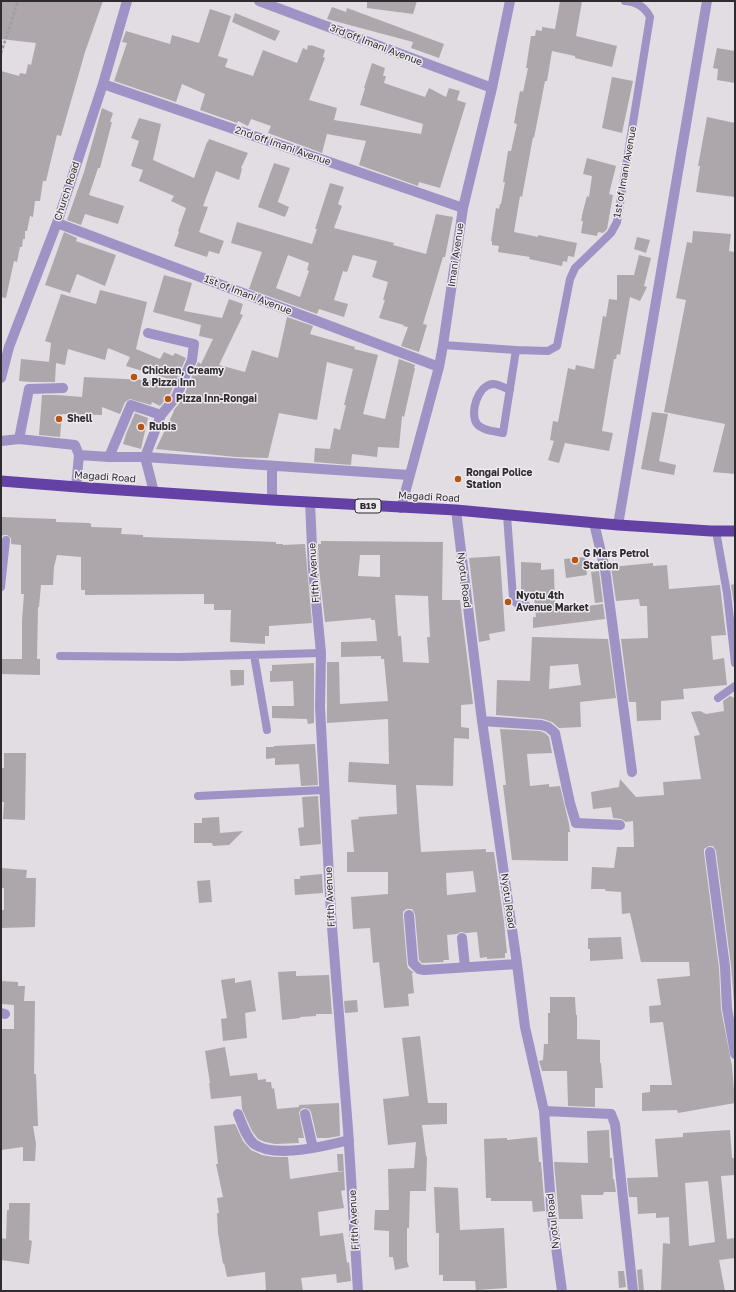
<!DOCTYPE html>
<html>
<head>
<meta charset="utf-8">
<style>
	body { margin:0 }
	#map { position:relative; width:736px; height:1292px; overflow:hidden; background:#e1dde3; font-family:"Golos Text",sans-serif }
	canvas { display:block }
	.frame { position:absolute; inset:0; border:2px solid #2e2c2f; pointer-events:none }
</style>
</head>
<body>
<div id="map">
<canvas width="736" height="1292"></canvas>
<div class="frame"></div>
</div>
<script>
const c = document.querySelector('canvas').getContext('2d');
c.lineJoin = 'round';
function paint(path, color) { c.fillStyle = color; c.fill(path, 'evenodd'); }
function trace(path, color, width, dash) { c.strokeStyle = color; c.lineWidth = width; c.lineCap = dash ? 'butt' : 'round'; c.setLineDash(dash || []); c.stroke(path); }
function label(font, color, halo, rows, align = 'center') {
  c.font = font + ' "Golos Text",sans-serif'; c.lineWidth = 3; c.setLineDash([]); c.textBaseline = 'middle'; c.strokeStyle = halo; c.fillStyle = color; for (const [text, x, y, turn = 0] of rows) {
    c.save(); c.translate(x, y); c.rotate((+turn || 0) * Math.PI / 180); c.textAlign = isNaN(turn) ? turn : align; if (halo) c.strokeText(text, 0, 0); c.fillText(text, 0, 0); c.restore();
  }
}
const building = new Path2D(`
	M1,1H103L85,52L61,136L57,135L46,181H43L40,201H35L33,217L30,216L27,231H25V239H23L22,247H20L17,262L14,261L6,298L1,297V71L19,76L20,73L26,74L28,64L31,65L36,43L1,39Z
	M367,1H417L413,14L367,8Z
	M560,1H582L576,36L617,46L612,67L575,58V56L552,51L547,81H545L534,138L533,137L522,197L520,196L514,232L538,237V235L577,243L574,257L568,256L567,262L563,261L562,266L529,259L530,257L498,252L499,246L492,245V241H491L496,208L499,209L500,204H501L505,182H503L508,151H511L517,124L514,123L520,91L523,92L528,68H526L531,36H535L536,30L542,31V27L555,29Z
	M332,7L346,12L347,8L444,44L439,58L411,48L413,42L327,19Z
	M210,9L231,16L218,56L228,59L225,67L253,76L263,50L297,63L303,48L307,50L308,45L311,46V45L325,50L323,57L325,58L309,100L337,108L334,120L421,134L423,124L360,105L365,88H364L372,63L385,68L383,76H386L384,83L425,97L429,88L446,97L449,88L460,91L457,100L466,103L440,188L419,182L418,186L359,165L366,141L327,134L322,153L268,133L271,126L251,119L248,126L238,121L237,123L200,110L205,94L182,84L176,102L114,81L127,43L122,42L126,31L170,44L172,35L199,43Z
	M235,13L280,31L275,41L232,22Z
	M717,48L735,51V83L717,80L718,69L713,68Z
	M612,77L633,81L622,133L602,128Z
	M102,108L113,113L110,122H112L100,168H98L89,195L124,206L118,224L85,214L81,225L67,220L84,172Z
	M707,117L735,123V197L696,192L700,166H698Z
	M139,118L161,124L153,160L194,178L207,142H208L209,139L248,153L241,168L242,169L239,180L216,171L203,206L208,207L199,232L224,241L219,254L209,251L207,257L174,246L179,232L178,231L186,208L171,201L174,196L139,181L143,170L131,166L139,141L131,138Z
	M587,158L616,166L609,194L613,195L607,229L603,233L598,232L597,236L581,233L583,221H581L583,211L587,196L589,197L592,176L583,174Z
	M274,163L290,168L278,201V202L289,207L285,217L258,207Z
	M330,183L344,187L338,204L342,206L334,228L394,243L393,245L426,254L436,214L453,217L445,257H443L423,324L427,325L419,352L401,346L408,327L403,326L404,325L379,318L385,300H383L388,282L372,277L377,261L353,255L347,272L343,271L334,300L348,304L344,317L319,309L317,314L249,289L262,252L231,243L237,222L312,244L317,229H315ZM288,255L309,263L307,270L309,271L300,297L276,288Z
	M693,231L731,234L729,251L735,252V474L713,472L725,424L664,412L686,300L676,298L687,242L692,243Z
	M64,232L77,238L76,241L116,255L105,286L77,274L70,293L45,285Z
	M637,237L650,240L646,253L634,249Z
	M639,255L651,258L644,286L647,287L640,301L630,297L620,355L617,354L616,359H614L602,431L613,433L609,451L565,443L559,463L548,460L554,441L550,440L553,421L558,422L568,368L575,370L576,365L594,369L603,316L606,317L609,299L617,300V275H634Z
	M164,275L192,283L184,311L222,318L229,299L243,304L240,314L243,315L219,365L245,372L252,350L278,358L287,317L313,326L310,334L355,347L354,349L378,355L363,414L385,419L399,359L415,365L414,368H415L404,417L402,416L399,448L378,447L377,457L352,454L351,465L314,462L315,448L330,449L334,428L340,430L346,405H344L353,369L327,362L317,420L279,413L268,458L236,457L156,449L174,411H173L182,400L198,362L201,364L213,339L199,336L201,325L153,312Z
	M100,290L147,302L136,349L160,359L164,352L173,356L175,353L186,358L170,394L160,406L152,402L151,405L130,399L125,402L120,414L102,407V415L62,414L60,437L39,435L42,395H57L82,397L84,377L165,381L166,378L126,366L130,357L108,348L105,360L68,349L65,365L56,363L55,382H31L19,381L21,359L50,362H49L51,343L45,341L61,294L96,304Z
	M652,412L668,414L659,461L676,465L674,475L641,469Z
	M135,413L148,418L141,449L123,444L126,434Z
	M1,517L56,519V522L89,523L91,524V527L122,528L121,534L143,535V537L276,542V544H283V545L305,544L312,623L269,626V636H265V644L230,642L231,610H214V604H204V594L85,595V590H81V557L57,555L54,567L53,585H41L39,607H38L37,659H40V675L1,674V659H22V620L24,594H21V545L11,544V538L7,535H3L1,538Z
	M321,541L443,542L442,600H460L473,704L461,705V727L469,728V739L454,738L453,786L416,785L421,852L486,849V852H494L504,922L507,953H505V958L487,959V957L480,958L477,932L466,933L461,932L457,934L447,935L449,960H443L444,962L422,963L419,960L415,914L412,909H406L403,912V916L407,964L408,968L414,973H412L414,993L408,994L409,1006L384,1008L379,962L373,963L370,928L353,929L351,897L388,894V872H347V852H354L351,820L359,819L358,817L397,814L396,785L348,782L349,762L389,764L388,719L327,723V662H339L340,704L388,701L384,659H381V656L341,657V642L377,641L375,620H371V618L325,622L319,569L318,544H321ZM360,555H380V577L358,576ZM395,595L428,596L430,637H427L429,663L403,662L401,636H398ZM473,871L476,892L447,895L446,873Z
	M500,556L505,631L489,634L490,640L479,642L469,558Z
	M585,557L587,575L566,578L564,559Z
	M521,562L541,563V570L554,569L555,610L603,604L605,619L533,628V617H536L534,596H521Z
	M653,563V566L667,565L669,589L720,585L726,635L711,636L713,660L724,658L727,685L683,689L684,699L661,701V720L637,721L636,702H629L621,639L648,638L647,606H640L639,599L616,601L611,567Z
	M599,571L603,602L595,603L591,572Z
	M735,584V605H734L731,585Z
	M532,637L608,639L616,698L580,702L581,727L559,728L552,722L543,719L496,715L497,680L530,681ZM578,664L581,685L549,689L550,666Z
	M314,663V723L308,724L307,719L272,718V706H294L293,681L270,682V671H272V665Z
	M230,670H244V685L231,686Z
	M730,696L735,698V1016L731,966L716,851L713,846H709L704,849V853L719,968L721,1009L732,1066L735,1103L678,1113L677,1110L642,1111V1093L650,1092V1085H672L663,1022L650,1023L649,1006L661,1005L657,979L690,976L689,962H641L630,913L622,914L621,892L606,891L605,889H591L592,867L614,868L617,847H634L633,821L626,822L621,819L613,818L611,807L593,809L591,792L619,787L620,779L636,797L664,795L663,782L701,779L694,736L700,735L691,712L700,711L706,714L724,711L723,701Z
	M500,729L540,731L545,733L549,737L552,753L527,754L530,786L549,784V787L560,786L569,824L570,832H568V861L512,860L503,785H506Z
	M315,744L318,785L301,786L299,764L275,765V758L266,759V747H274V746Z
	M4,753H26L25,820L3,819L4,802H1V768H4Z
	M318,796L321,844L300,846L298,828L304,827L302,797Z
	M219,817L220,833L243,831L229,845L213,846L212,843H194V823H202V818Z
	M1,868L27,870L26,878H36L35,927L2,928V910H4V888H1Z
	M322,874L323,893L295,895L294,879H300V876Z
	M210,880L212,902L199,903L197,881Z
	M621,937L623,959L590,961V949H588V938Z
	M296,971V976L329,975L332,1014H316V1016L300,1017V1018L282,1020L278,972Z
	M235,978V983L251,980L256,1011L245,1013L247,1038L223,1041L221,1019L227,1018L221,980Z
	M1,981L18,982V986H25L24,1001H35L34,1074H36L38,1126H33L36,1144L35,1161H23V1147L1,1150V1029H14V1005L1,1004Z
	M550,997H575L576,1015H577V1039L600,1040V1063H601L603,1088H595V1107L568,1106L567,1071H542L539,1061L543,1060L544,1044H548V1013H550Z
	M357,1000L358,1012L345,1013L344,1001Z
	M420,1036L428,1103H447V1124L422,1125L426,1156L427,1157L426,1191H410L409,1228H407V1261L409,1267L395,1270L393,1257H389V1231L374,1230L375,1210H389L388,1169L414,1168L416,1142L388,1145L383,1099L409,1096L402,1038Z
	M225,1047L230,1076L257,1073L258,1080L266,1079V1082H271L272,1089L274,1088L277,1109L299,1107V1105L339,1103L340,1136L328,1138H317L311,1112L309,1109L304,1108L301,1109L299,1113L304,1138H298L299,1143L275,1144L265,1142L258,1139L252,1131L242,1109L241,1096L211,1099L209,1083H210L205,1051Z
	M235,1124L243,1141L251,1150L262,1155L274,1157H288L290,1179L344,1171H338L337,1154H343L345,1190L341,1191L344,1208L318,1212L320,1236L343,1233L347,1263L349,1262L351,1281L337,1283L336,1274L301,1278L303,1291H266L265,1272L227,1277L224,1263L223,1264L218,1233L217,1213H219L217,1198L223,1197L216,1164H218L214,1126Z
	M609,1130L610,1158H612L613,1179H614L616,1192H604L603,1195H581L583,1219H559L554,1162L588,1163L587,1131Z
	M730,1130L732,1158H735V1175L721,1176L727,1239L735,1238V1258L719,1260L725,1291H661L663,1243L670,1244L669,1217L656,1218V1213L638,1214L637,1197H629L627,1178L658,1177L655,1139L683,1137V1133ZM708,1181L715,1242L689,1246L685,1183Z
	M537,1137L539,1162H541L545,1211L533,1212L532,1201H491V1198H486L484,1139L507,1138V1140Z
	M434,1187L458,1188L460,1230L504,1228L507,1288L476,1290L475,1281H443V1275H439V1233H436Z
	M9,1203H30L29,1240L32,1241L29,1264L1,1260V1238L6,1239L7,1210H9Z
	M642,1269L644,1291H639L637,1270Z
	M618,1271H624L626,1287L619,1288Z`);
const path = new Path2D(`
	M1,53L18,1`);
const service = new Path2D(`
	M443,345L516,350L548,351L557,346L570,279L575,268L611,233L617,222L650,17C645,7 637,2 625,1
	M510,390C505,388 498,384 493,384C478,385 469,413 477,424C483,431 495,431 503,433L516,350
	M507,515L513,598C516,605 519,605 526,605
	M716,531L727,593L735,663
	M1,587L6,540
	M254,655L267,730
	M60,656L179,657L321,653
	M718,698L735,686
	M198,796L324,790`);
const minor = new Path2D(`
	M259,1L492,88
	M103,84L463,208
	M57,223L439,367
	M148,333L194,344L192,360L176,397L161,415
	M1,378L9,347L57,223L103,84L127,1
	M19,439L29,389L63,388
	M1,441L19,439L75,445L79,455
	M109,457L131,405L161,415L145,457L154,492
	M76,487L79,455L109,457H145L409,475
	M272,500V466
	M310,502L313,569L321,653L320,707L331,914L348,1129L358,1291
	M401,508L439,367L443,345L463,208L492,88L510,1
	M456,510L482,721L517,964L525,1027L544,1111L552,1218L562,1291
	M594,523L605,569L632,772
	M618,525L707,1
	M482,721L541,725L548,727L555,733L570,803L576,823L620,825
	M710,852L725,967L727,1008L735,1054
	M409,915L413,963L419,969L424,970L517,964
	M462,938L465,967
	M1,1013L5,1014
	M544,1111L611,1114L615,1124L633,1291
	M238,1114C242,1124 246,1137 254,1144C275,1159 326,1146 349,1140
	M305,1114L313,1148`);
const trunk = new Path2D(`
	M1,481L90,488L272,500L456,510L618,525L711,531H735`);
const markers = [
	[134,377,4,"#b55510"],
	[168,399,4,"#b55510"],
	[59,419,4,"#b55510"],
	[141,427,4,"#b55510"],
	[458,479,4,"#b55510"],
	[575,560,4,"#b55510"],
	[508,602,4,"#b55510"]
];
const shields = [
	[368,506,26]
];
const shieldNames = [
	["B19",368,506]
];
const streetNames = [
	["3rd off Imani Avenue",376,45,21],
	["2nd off Imani Avenue",283,146,19],
	["1st of Imani Avenue",625,172,-80],
	["Church Road",67,191,-72],
	["Imani Avenue",456,255,-82],
	["1st of Imani Avenue",248,295,21],
	["Magadi Road",105,477,4],
	["Magadi Road",429,497,3],
	["Fifth Avenue",314,573,-94],
	["Nyotu Road",464,580,83],
	["Fifth Avenue",330,897,-93],
	["Nyotu Road",508,901,82],
	["Fifth Avenue",354,1220,-93],
	["Nyotu Road",553,1221,-96]
];
const poiNames = [
	["Chicken, Creamy",142,371],
	["& Pizza Inn",142,383],
	["Pizza Inn-Rongai",176,399],
	["Shell",67,419],
	["Rubis",149,427],
	["Rongai Police",466,473],
	["Station",466,485],
	["G Mars Petrol",583,554],
	["Station",583,566],
	["Nyotu 4th",516,596],
	["Avenue Market",516,608]
];
paint(building, '#ada7ac');
trace(path, '#a09ca1', 2.5, [3, 2]);
trace(service, '#9f92c5', 8);
trace(minor, '#9f92c5', 10);
trace(trunk, '#6441a4', 11);
for (const [x, y, r, color] of markers) { const dot = new Path2D(); dot.arc(x, y, r, 0, 2 * Math.PI); c.fillStyle = color; c.fill(dot); trace(dot, '#eeeaf0', 1.5); }
for (const [x, y, w] of shields) { const box = new Path2D(); box.roundRect(x - w / 2, y - 7, w, 14, 3); c.fillStyle = '#eeeaf0'; c.fill(box); trace(box, '#2e2c2f', 1); }
label('bold 9px', '#2e2c2f', null, shieldNames);
label('10px', '#2e2c2f', '#eeeaf0', streetNames);
label('bold 10px', '#2e2c2f', '#eeeaf0', poiNames, 'left');
</script>
</body>
</html>
